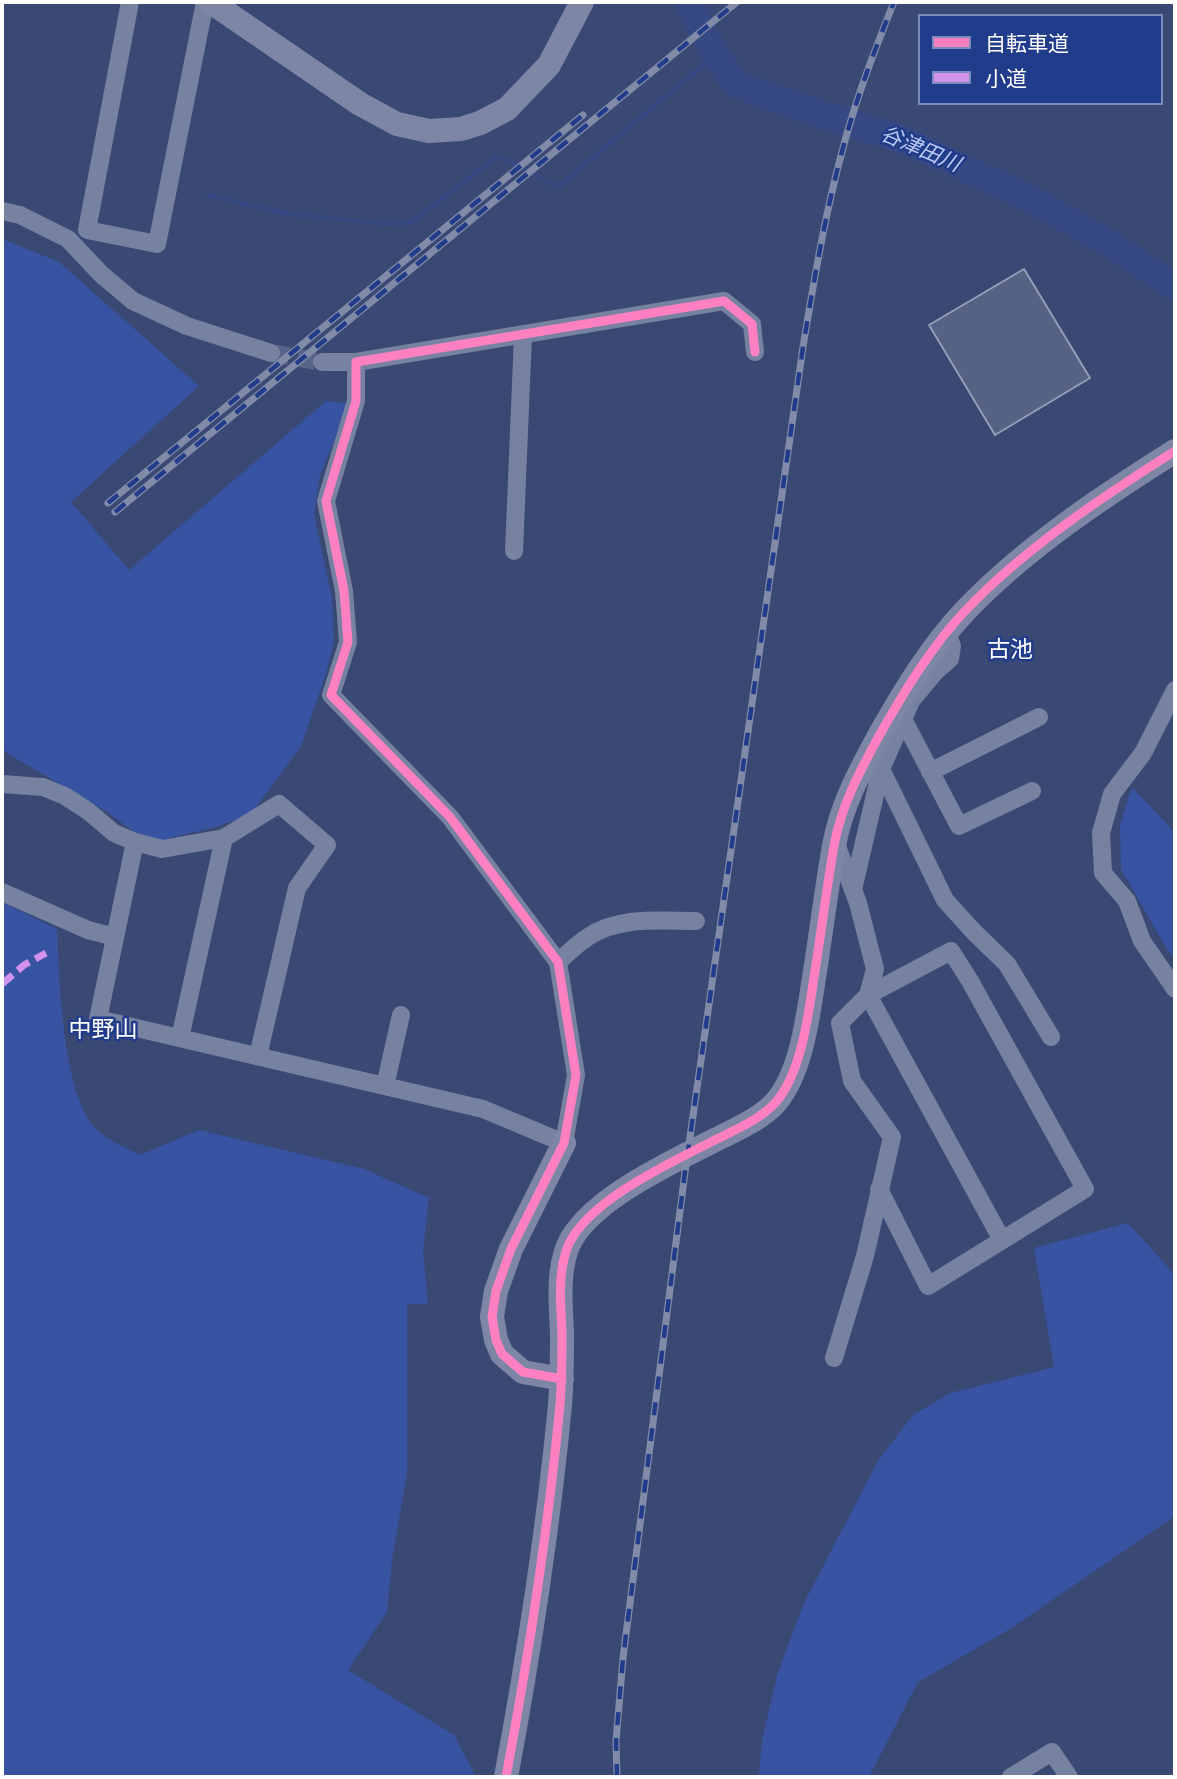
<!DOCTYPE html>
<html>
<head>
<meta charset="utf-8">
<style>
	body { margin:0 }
	#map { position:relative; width:1177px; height:1779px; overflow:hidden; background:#3a4974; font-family:"Archivo Narrow","Noto Sans JP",sans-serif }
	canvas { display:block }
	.frame { position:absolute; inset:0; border:4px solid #fff; pointer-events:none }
	.legend { position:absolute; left:918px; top:14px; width:245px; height:91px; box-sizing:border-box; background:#223c8c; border:2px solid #7a8aba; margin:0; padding:9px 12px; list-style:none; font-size:21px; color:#fff }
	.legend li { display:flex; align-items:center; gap:14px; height:35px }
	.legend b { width:35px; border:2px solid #7a8aba }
</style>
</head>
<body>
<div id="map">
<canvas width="1177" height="1779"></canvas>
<div class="frame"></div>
<ul class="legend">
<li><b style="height:9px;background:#ff80c0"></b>自転車道</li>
<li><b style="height:9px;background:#d193ec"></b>小道</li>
</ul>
</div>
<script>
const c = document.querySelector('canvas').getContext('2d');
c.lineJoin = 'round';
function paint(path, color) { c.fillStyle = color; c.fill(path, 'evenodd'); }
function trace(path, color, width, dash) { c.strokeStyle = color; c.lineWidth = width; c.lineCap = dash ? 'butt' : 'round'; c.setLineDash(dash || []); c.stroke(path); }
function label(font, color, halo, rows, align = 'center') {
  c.font = font + ' "Archivo Narrow","Noto Sans JP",sans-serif'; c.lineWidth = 5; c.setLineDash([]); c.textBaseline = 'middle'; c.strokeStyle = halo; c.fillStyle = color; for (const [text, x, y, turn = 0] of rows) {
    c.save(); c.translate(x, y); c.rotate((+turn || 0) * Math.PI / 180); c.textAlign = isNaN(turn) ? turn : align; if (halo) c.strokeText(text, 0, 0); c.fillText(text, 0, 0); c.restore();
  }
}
const green = new Path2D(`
	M2,239L59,262L199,386L71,502L129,570L326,401L350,403L320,475L314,514L332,599L334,641L326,674L301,746L251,814L216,827L149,843L107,812L2,750Z
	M1132,787L1175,833V958L1168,951L1121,869L1120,825Z
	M2,902L57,929C59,977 62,1098 98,1131C109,1141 127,1148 140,1155L199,1130L364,1169L429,1198L423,1252L428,1304H407V1473L392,1560L387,1612L348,1670L454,1735L476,1777H2Z
	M1128,1223L1175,1275V1516L1010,1629L918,1682L869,1777H759L762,1740L778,1672L804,1603L878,1461L913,1415L950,1393L1054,1367L1034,1248Z`);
const stream = new Path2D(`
	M208,195L289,214L389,224L412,222L497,156L558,187L715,55`);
const river = new Path2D(`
	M688,2L715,55L736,84L822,115L896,137L1027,197L1116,247L1175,287`);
const building = new Path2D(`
	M1024,269L1090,378L995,435L929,325Z`);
const streetTunnel = new Path2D(`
	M271,353L322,362`);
const street = new Path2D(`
	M130,2L87,230L157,244L205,2
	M2,211L20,215L68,239L101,274L133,301L187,326L271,353
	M322,362H356
	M514,551L523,335
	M1175,690L1143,753L1112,794L1101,833L1103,873L1127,901L1142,941L1175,989
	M904,721L959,826L1032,791
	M881,769L945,900L974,932L1007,964L1051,1037
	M930,772L1039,717
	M2,784L43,787L65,796L88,811L114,833L135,842L162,849L224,838L279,804L327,845L297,888L258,1056
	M835,841L858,903L875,969L868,995L1002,1240
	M135,842L98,1019L483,1109L564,1143L576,1075L558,962L450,817L331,695L348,642L344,591L326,501L356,401V362L724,301L752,324L755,352
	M853,890L881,769L911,701L935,672L950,659L952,646L947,633
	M2,892L88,930L115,937
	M558,962C568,953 577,944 588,937C618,916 661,921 696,921
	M180,1038L224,838
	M385,1086L401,1015
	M834,1358L865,1256L892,1137L852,1081L840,1023L868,995L951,951L970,981L1085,1189L928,1286L879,1189
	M1011,1777L1052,1752L1069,1777`);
const secondary = new Path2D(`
	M211,2L360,104L397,124L429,131L461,129L480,123L507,109L549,65L582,2
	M562,1379L523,1372L502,1354L496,1340L492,1317L496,1291L511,1249L564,1143
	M506,1777C529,1654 548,1530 560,1405C562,1381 562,1357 562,1333C561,1305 557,1273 568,1246C588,1200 672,1162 715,1140C735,1130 761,1119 776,1102C804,1069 809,1006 816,965C822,925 827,886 834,846C841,806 860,771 879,736C904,692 931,647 965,611C1025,548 1102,497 1175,451`);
const rail = new Path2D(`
	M108,503L583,115
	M115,512L737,2
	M617,1777L616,1741L623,1658L685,1172L803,347C817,261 832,174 860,92C870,62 882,32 894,2`);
const quiet = new Path2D(`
	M2,984L24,965L46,953`);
const cycleway = new Path2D(`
	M562,1379L523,1372L502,1354L496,1340L492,1317L496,1291L511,1249L564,1143L576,1075L558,962L450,817L331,695L348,642L344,591L326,501L356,401V362L724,301L752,324L755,352
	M506,1777C529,1654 548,1530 560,1405C562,1381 562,1357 562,1333C561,1305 557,1273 568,1246C588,1200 672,1162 715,1140C735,1130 761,1119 776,1102C804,1069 809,1006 816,965C822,925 827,886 834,846C841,806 860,771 879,736C904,692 931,647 965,611C1025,548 1102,497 1175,451`);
const waterNames = [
	["谷津田川",920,150,23]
];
const quarterNames = [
	["古池",1010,651],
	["中野山",103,1031]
];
paint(green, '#3753a2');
trace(stream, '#364983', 4.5);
trace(river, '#364983', 28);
paint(building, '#566284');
trace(building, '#959eb7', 2);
trace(streetTunnel, '#586489', 18, [18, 9]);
trace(street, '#7682a0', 18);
trace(secondary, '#7d87a5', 24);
trace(rail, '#818ba7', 7);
trace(rail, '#223c8c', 4.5, [13]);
trace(quiet, '#d193ec', 7, [14, 7]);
trace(cycleway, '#ff80c0', 9);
label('italic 21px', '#bccbf2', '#223c8c', waterNames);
label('23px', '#fff', '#223c8c', quarterNames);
</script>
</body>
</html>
